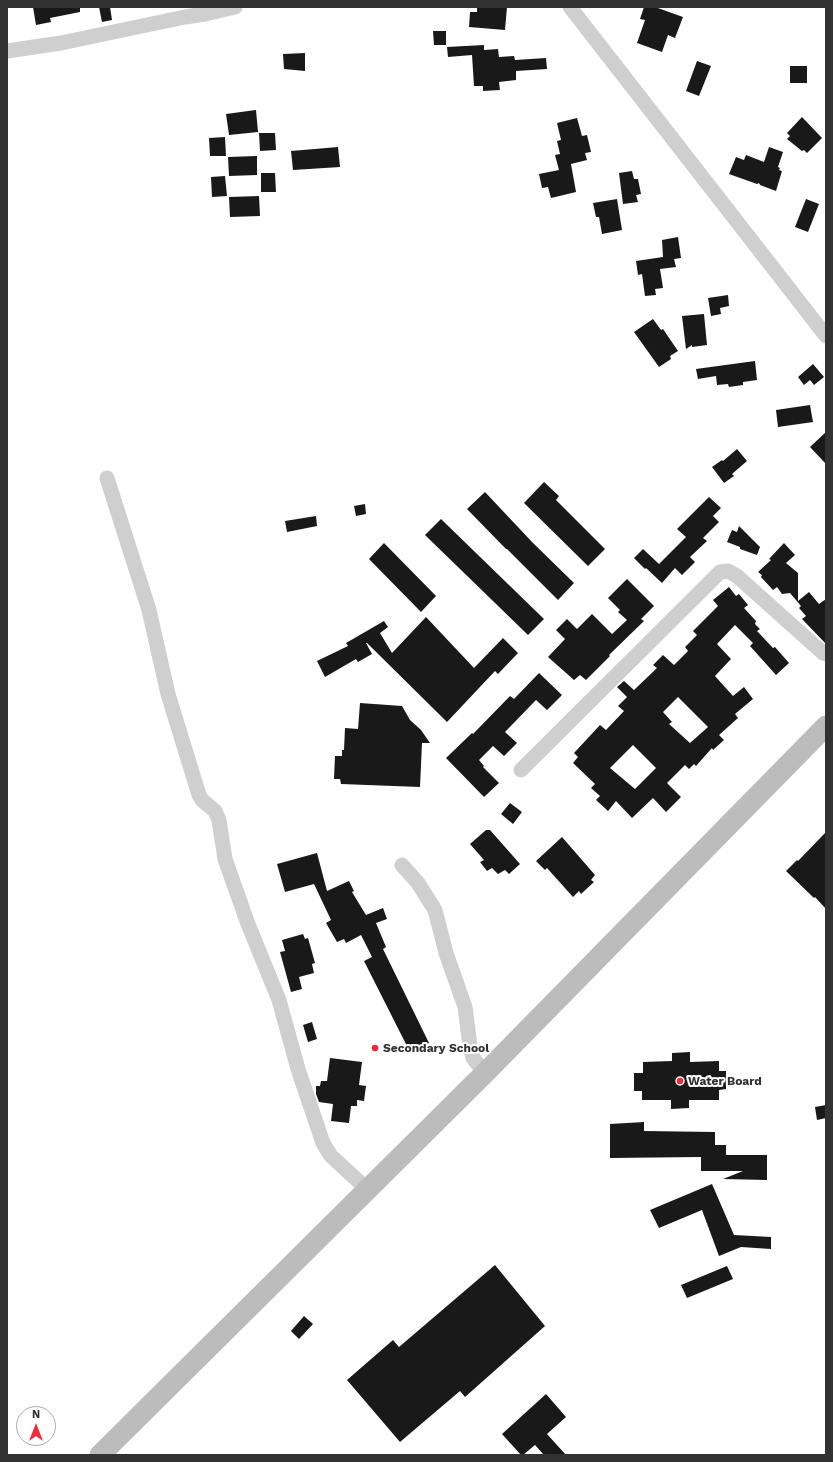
<!DOCTYPE html>
<html>
<head>
<meta charset="utf-8">
<style>
	body { margin:0 }
	#map { position:relative; width:833px; height:1462px; overflow:hidden; background:#fff; font-family:"Work Sans",sans-serif }
	canvas { display:block }
	.frame { position:absolute; inset:0; border:8px solid #323232; pointer-events:none }
	.north { position:absolute; left:16px; top:1406px; width:40px; height:40px; box-sizing:border-box; background:#fff; border:1px solid #adadad; border-radius:50%; rotate:0deg; font-size:11px; font-weight:700; line-height:16px; text-align:center; color:#323232 }
	.north::after { content:''; display:block; margin:auto; width:14px; height:18px; background:#f22a3c; clip-path:polygon(50% 0,100% 100%,50% 72%,0 100%) }
</style>
</head>
<body>
<div id="map">
<canvas width="833" height="1462"></canvas>
<div class="frame"></div>
<div class="north">N</div>
</div>
<script>
const c = document.querySelector('canvas').getContext('2d');
c.lineJoin = 'round';
function paint(path, color) { c.fillStyle = color; c.fill(path, 'evenodd'); }
function trace(path, color, width, dash) { c.strokeStyle = color; c.lineWidth = width; c.lineCap = dash ? 'butt' : 'round'; c.setLineDash(dash || []); c.stroke(path); }
function label(font, color, halo, rows, align = 'center') {
  c.font = font + ' "Work Sans",sans-serif'; c.lineWidth = 4; c.setLineDash([]); c.textBaseline = 'middle'; c.strokeStyle = halo; c.fillStyle = color; for (const [text, x, y, turn = 0] of rows) {
    c.save(); c.translate(x, y); c.rotate((+turn || 0) * Math.PI / 180); c.textAlign = isNaN(turn) ? turn : align; if (halo) c.strokeText(text, 0, 0); c.fillText(text, 0, 0); c.restore();
  }
}
const building = new Path2D(`
	M33,7H80V12L50,18L51,22L36,25Z
	M99,7H110L112,20L102,22Z
	M477,7H507L505,30L469,27L470,12H477Z
	M644,7H655L683,17L675,38L668,35L662,52L637,43L645,20L640,19Z
	M433,31H446V45H434Z
	M484,45V50L498,49L499,57L514,56L515,60L546,58L547,69L516,71V80L499,82L500,90L483,91V86H474L472,55L448,57L447,47Z
	M305,53V71L284,69L283,54Z
	M697,61L711,66L699,96L686,91Z
	M790,66H807V83H790Z
	M256,110L258,132L229,135L226,114Z
	M802,117L822,138L807,153L804,150L802,151L787,139L790,136L787,133Z
	M577,118L582,136L587,135L591,152L585,153L587,160L571,164L576,192L551,198L548,187L542,188L539,174L559,170L555,155L560,154L557,141L561,140L557,123Z
	M259,133H275L276,150L260,151Z
	M225,137L226,156H210L209,138Z
	M338,147L340,167L293,170L291,151Z
	M769,147L783,152L778,167L780,168L779,170L782,171L776,191L760,185L759,183L757,184L729,174L736,157L744,160L746,155L764,162Z
	M257,156V175L229,176L228,157Z
	M632,171L634,179H638L641,194L636,195L638,202L623,204L619,173Z
	M261,173H275L276,192H261Z
	M225,176L227,196L212,197L211,177Z
	M259,196L260,216L230,217L229,197Z
	M617,199L622,230L602,234L599,217H596L593,203Z
	M806,199L819,204L808,232L795,227Z
	M678,237L681,258L674,259L676,267L660,269L663,288L655,289L656,295L645,296L642,274L638,275L636,261L663,257L662,240Z
	M728,295L729,306L720,308L721,314L711,316L708,298Z
	M704,314L707,345L692,347V345L686,349L682,316Z
	M653,319L661,330L663,329L678,351L670,356L671,359L659,367L634,332Z
	M755,361L757,380L743,382V385L729,387L728,384L717,385L716,376L698,379L696,369Z
	M813,364L824,377L814,385L810,380L804,385L798,377Z
	M810,405L813,422L778,427L776,410Z
	M826,432V464L810,447Z
	M737,449L747,461L732,474L734,476L724,483L712,467L722,460L723,461Z
	M544,482L559,496L556,500L605,549L588,566L524,503Z
	M485,492L533,543L574,583L558,600L507,549H506L467,509Z
	M709,497L721,508L713,516L719,522L703,538L707,541L690,557L695,562L682,575L675,568L662,583L646,568L645,569L634,558L643,549L659,564L686,537L677,529Z
	M365,504L366,514L356,516L354,506Z
	M316,516L317,526L287,532L285,521Z
	M441,519L544,619L528,635L425,535Z
	M739,526L760,547L757,555L740,549V547L727,542L732,530L737,532Z
	M384,543L436,596L421,612L369,559Z
	M784,543L795,555L786,563L798,573V601L809,592L819,604L826,599V644L802,619L806,616L799,608L801,606L790,593L782,594L777,587L773,590L761,577L762,575L758,572L771,560L769,559Z
	M627,579L654,606L641,619L644,621L609,655L610,656L586,680L580,675L574,680L548,657L565,639L556,630L567,619L577,629L592,614L612,634L627,620L618,612L620,610L608,598Z
	M729,587L736,596L739,594L748,605L744,608L756,621L755,624L760,629L757,631L773,648L775,647L789,663L776,675L750,646L753,643L735,625L717,644L731,659L715,676L733,696L744,687L753,699L735,714L738,718L719,735L724,740L713,750L712,748L696,766L694,764L689,769L685,765L667,783L681,797L666,812L653,798L632,818L616,801L608,811L596,800L600,796L591,788L595,784L573,763L578,757L574,753L600,725L606,730L624,711L618,706L627,697L617,687L624,681L634,690L657,668L653,665L663,655L674,665L688,651L685,647L697,635L693,631L718,606L713,600ZM678,697L708,727L690,743L669,724L672,722L663,712ZM633,745L656,768L635,789L610,768Z
	M426,617L474,668L503,638L518,653L498,674L495,671L447,722L367,643H366L372,654L358,662L356,659L325,677L317,661L348,646L346,643L384,621L388,627L380,633L392,653Z
	M539,673L562,695L547,710L536,700L505,732L517,743L504,756L493,746L479,760L484,766L483,767L499,783L484,797L446,758L472,733L473,734L510,696L514,699Z
	M360,703L402,706L410,720L421,730L430,743H422L420,787L341,784L340,779H334L335,756H342V750H344L345,728L358,729Z
	M510,803L522,812L513,824L501,814Z
	M486,830H490L520,864L509,874L505,870L498,874L492,868L487,871L480,862L484,860L470,844Z
	M826,832V909L815,897L814,898L786,871L797,860L798,861Z
	M562,837L595,875L591,880L594,882L581,894L579,891L573,897L547,868L545,870L536,861Z
	M317,853L327,891L349,881L354,891L352,892L366,915L383,908L387,919L376,923L386,947L383,949L429,1043L410,1052L364,961L372,957L361,935L346,943L344,939L337,942L326,923L331,920L314,884L285,892L277,864Z
	M303,934L305,939L308,938L315,963L312,964L314,973L299,977L302,989L291,992L280,952L285,951L282,940Z
	M312,1022L317,1039L308,1042L303,1025Z
	M690,1052V1062L719,1061V1071H726V1089L719,1090V1100H689V1108L671,1109V1100H642V1091H634V1073H643V1062L672,1061V1053Z
	M330,1058L362,1062L359,1085L366,1086L364,1101L357,1100V1106H351L349,1123L331,1121L333,1104L319,1102L316,1094V1086H320L321,1081H327Z
	M826,1105V1118L817,1120L815,1107Z
	M644,1122V1131L715,1132V1145H726V1155H767V1180L723,1179L743,1171H701V1157L610,1158V1124Z
	M712,1184L734,1235L771,1237V1249L741,1247L719,1256L702,1210L659,1228L650,1210Z
	M495,1265L545,1326L465,1397L460,1391L400,1442L347,1380L393,1340L399,1347Z
	M727,1266L733,1279L687,1298L681,1285Z
	M304,1316L313,1324L299,1339L291,1331Z
	M546,1394L566,1417L547,1434L566,1455H544L535,1445L523,1455H521L502,1434Z`);
const minor = new Path2D(`
	M203,7L205,14L235,7
	M570,7L826,336
	M7,51L61,43L185,17L205,14
	M107,478L149,610L168,694L199,795L202,800L215,811L219,820L225,859L248,924L279,1000L298,1069L323,1143L331,1156L367,1189
	M521,770L720,572L728,571L737,576L823,653L826,654
	M402,865L418,883L435,910L446,953L465,1007L470,1046L473,1058L485,1073`);
const secondary = new Path2D(`
	M100,1455L485,1073L826,726`);
const markers = [
	[375,1048,4,"#f22a3c"],
	[680,1081,4,"#f22a3c"]
];
const poiNames = [
	["Secondary School",383,1048],
	["Water Board",688,1081]
];
paint(building, '#191919');
trace(minor, '#cfcfcf', 15);
trace(secondary, '#bcbcbc', 21);
for (const [x, y, r, color] of markers) { const dot = new Path2D(); dot.arc(x, y, r, 0, 2 * Math.PI); c.fillStyle = color; c.fill(dot); trace(dot, '#fff', 1.5); }
label('bold 12px', '#323232', '#fff', poiNames, 'left');
</script>
</body>
</html>
